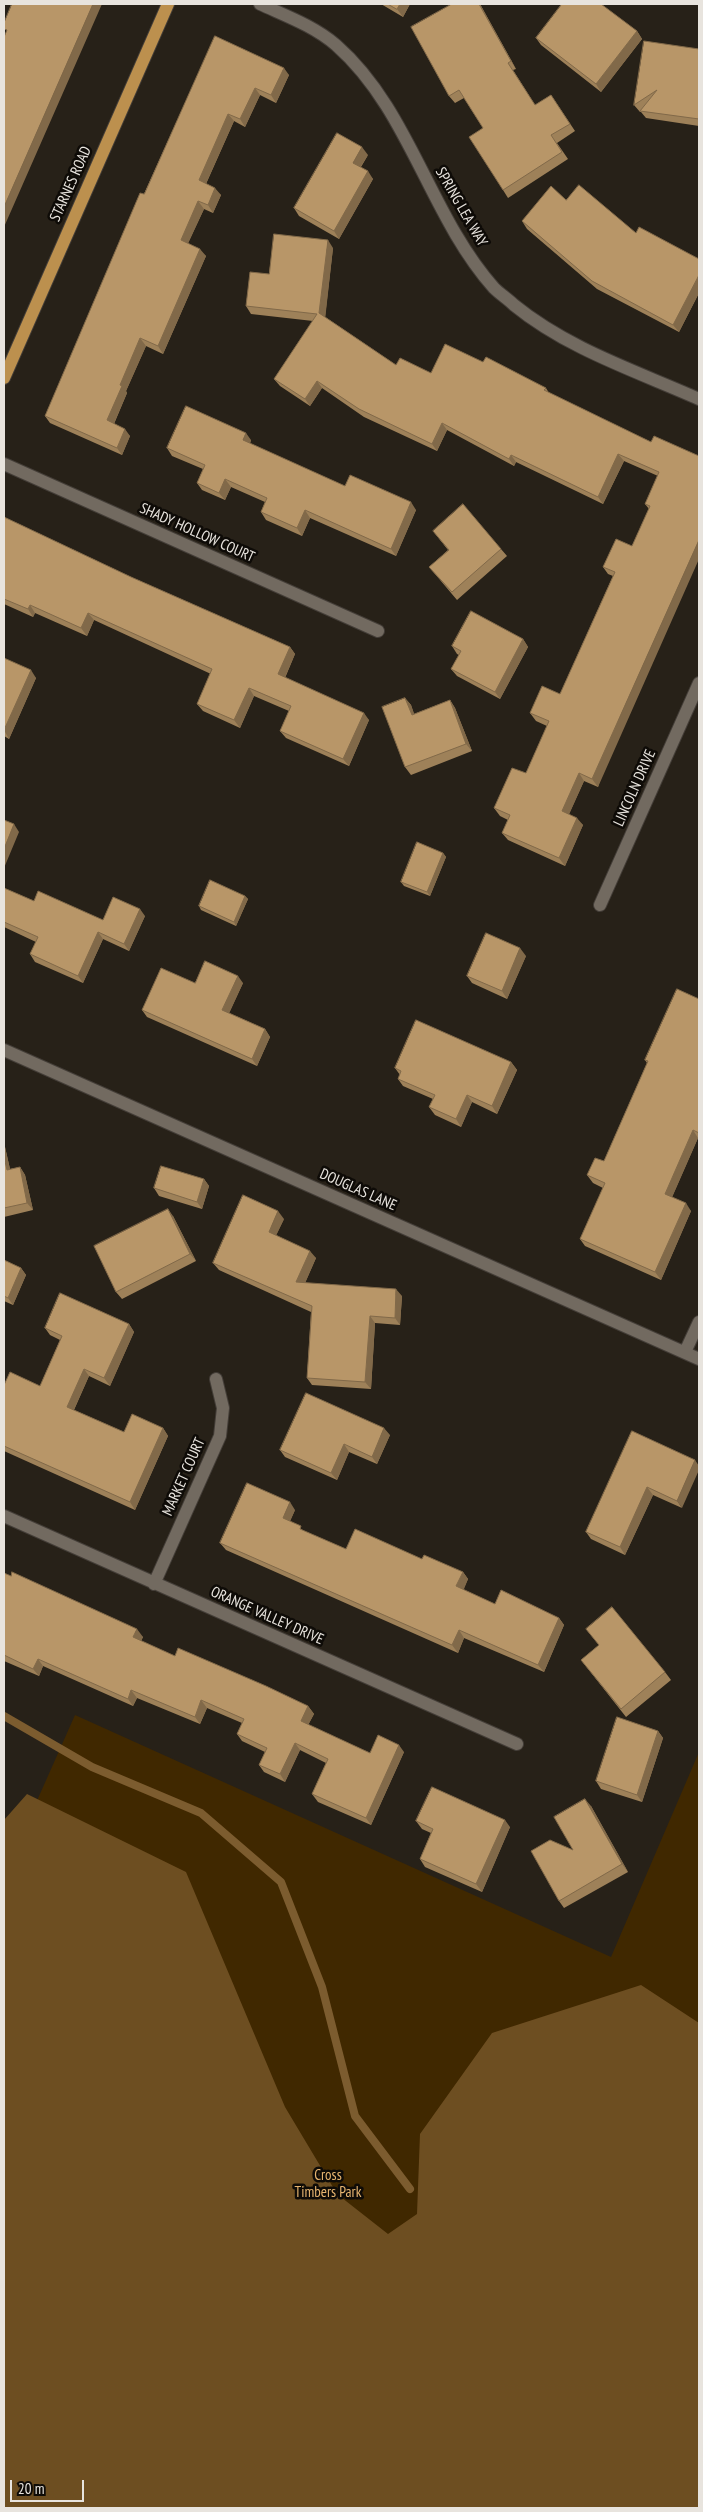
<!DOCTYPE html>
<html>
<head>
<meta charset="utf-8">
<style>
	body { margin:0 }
	#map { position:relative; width:703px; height:2512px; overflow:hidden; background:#272118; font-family:"PT Sans Narrow",sans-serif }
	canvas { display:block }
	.frame { position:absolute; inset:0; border:5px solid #e8e4de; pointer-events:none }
	.scale { position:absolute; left:10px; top:2480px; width:74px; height:22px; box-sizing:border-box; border:2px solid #e8e4de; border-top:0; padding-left:6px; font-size:15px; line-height:18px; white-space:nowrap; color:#e8e4de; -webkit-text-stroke:4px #0e0b07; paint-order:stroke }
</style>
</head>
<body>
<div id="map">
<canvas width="703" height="2512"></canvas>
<div class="frame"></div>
<div class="scale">20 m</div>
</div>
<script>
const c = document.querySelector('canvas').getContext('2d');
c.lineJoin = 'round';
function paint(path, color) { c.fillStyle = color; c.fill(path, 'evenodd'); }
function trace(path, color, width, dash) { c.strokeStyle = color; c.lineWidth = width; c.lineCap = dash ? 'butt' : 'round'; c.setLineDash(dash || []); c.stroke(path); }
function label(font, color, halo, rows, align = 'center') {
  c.font = font + ' "PT Sans Narrow",sans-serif'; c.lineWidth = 5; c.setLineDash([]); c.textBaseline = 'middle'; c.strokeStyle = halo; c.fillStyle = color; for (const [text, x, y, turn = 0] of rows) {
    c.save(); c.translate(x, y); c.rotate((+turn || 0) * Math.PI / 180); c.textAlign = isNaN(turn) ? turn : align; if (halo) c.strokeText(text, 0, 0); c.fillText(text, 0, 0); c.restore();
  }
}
const green = new Path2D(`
	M75,1715L611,1957L699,1752V2508H4V1875Z`);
const forest = new Path2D(`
	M27,1794L186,1872L285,2107L337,2194L388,2234L417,2214L420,2134L492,2033L641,1985L699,2023V2508H4V1820Z`);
const stream = new Path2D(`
	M4,1716L92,1767L201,1813L281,1882L322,1987L355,2116L410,2189`);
const minor = new Path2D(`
	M260,4C286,16 314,26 336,45C410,110 429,215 494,288C500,294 508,299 514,305C568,349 636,371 699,399
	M4,464L378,631
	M600,905L699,683
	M4,1050L699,1359
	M685,1352L699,1322
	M4,1516L517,1744
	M154,1584L220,1436L223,1408L216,1379`);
const major = new Path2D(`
	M4,378L168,4`);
const wall = new Path2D(`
	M381,4H410L403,17Z
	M480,4L516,69L513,70L535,105L551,95L575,131L557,143L568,159L508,198L503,190L483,128L464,98L455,103L449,96Z
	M637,31L642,39L601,92L541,45L536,38Z
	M215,36L289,75L276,103L260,95L245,127L234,121L206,184L221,195L213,213L204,209L188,243L206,256L163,354L146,346L126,391L127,393L114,424L130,436L122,455L50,423L45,416Z
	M699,49V126L646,118L641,112H640L634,105Z
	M368,155L361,167L373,179L339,239L299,216L294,208Z
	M566,200L636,233L699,259V293L679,332L597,289L527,229L522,221Z
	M333,248L325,317L396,365L431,373L483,362L546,388L549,393L651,442L699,456L598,787L584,781L569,814L583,825L565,866L508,840L502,833L508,820L500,816L494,808L526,773L547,726L536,721L530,713L560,694L613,576L608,574L603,567L632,546L649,509L645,504L658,476L624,461L603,504L516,462L514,466L447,430L437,451L364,417L322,388L310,406L280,386L274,379L313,321L251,314L246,306L269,274Z
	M251,440L250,444L345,486L416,510L396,556L310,518L302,536L266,520L261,512L265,502L231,487L225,500L202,490L197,483L203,469L172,456L167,448Z
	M4,517L131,577L290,647L295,654L285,678L369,720L349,766L286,738L280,731L289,711L254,696L240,728L203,711L197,704L211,674L94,620L87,636L35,613L33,617L4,604Z
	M433,531L501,549L507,556L457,600L435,574L429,567L448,550Z
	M523,639L528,647L500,699L457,676L451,669L459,655L457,654L452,646Z
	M4,658L36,678L9,739L4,736Z
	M405,698L411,705L414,714L450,700L455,708L472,751L411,775L405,767Z
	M443,853L446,857L430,896L404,886L401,882Z
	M4,888L34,901L103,920L145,916L129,951L103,939L83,983L35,962L30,954L36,942L4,927Z
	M245,896L248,899L236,926L201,910L199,906Z
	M526,956L507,999L472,983L467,976Z
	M195,983H243L229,1013L265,1029L270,1037L257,1066L147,1017L142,1010Z
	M699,999V1138H698L672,1197L691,1211L661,1280L585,1246L580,1239L603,1188L593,1183L587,1175L604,1161L647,1063L645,1060Z
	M511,1062L517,1070L497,1114L472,1102L461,1127L435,1115L429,1107L433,1099L403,1086L398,1079L400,1075L395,1068Z
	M4,1145L5,1147L10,1169L20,1167L25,1175L33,1210L4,1217Z
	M204,1179L209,1186L202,1209L159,1196L154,1188Z
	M173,1216L196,1261L122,1299L116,1292Z
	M284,1219L276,1235L316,1258L305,1283L402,1296L400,1325L375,1323L371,1389L312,1385L307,1378L311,1312L219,1270L213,1263Z
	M4,1260L21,1268L26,1275L13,1305L4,1301Z
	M129,1324L134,1332L110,1386L89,1376L74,1410L124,1432L163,1428L168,1436L135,1510L4,1451V1385L40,1386L60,1340L50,1335L45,1328Z
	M632,1431L682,1508L653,1495L625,1555L591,1539L586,1532Z
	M390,1435L377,1464L349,1452L337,1480L285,1457L280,1450Z
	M295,1510L290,1521L304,1531L346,1549L422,1559L463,1572L468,1579L463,1590L495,1604L559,1618L564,1625L544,1672L464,1638L458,1653L226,1550L220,1543Z
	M4,1573L143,1637L141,1641L175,1656L308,1706L314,1714L308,1725L370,1753L404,1752L371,1825L318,1802L312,1794L326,1763L300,1750L285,1782L264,1772L259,1765L265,1752L242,1741L237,1734L242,1723L207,1708L200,1724L137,1698L133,1706L43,1666L39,1676L4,1661Z
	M586,1629L665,1672L671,1680L626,1717L581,1660L599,1645Z
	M658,1731L663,1738L642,1802L601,1789L596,1781Z
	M591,1806L628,1872L564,1908L559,1901L573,1850Z
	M416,1821L510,1827L482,1892L425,1867L420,1859L431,1833L422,1829Z`);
const shadedWall = new Path2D(`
	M93,4H102L4,227V207Z
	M400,4H410L403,17L397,9Z
	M479,4H480L516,69L511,61Z
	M637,31L642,39L601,92L596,84Z
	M284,68L289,75L276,103L271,95Z
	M255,88L260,95L245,127L240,119Z
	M228,114L234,121L204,188L199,180Z
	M362,147L368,155L358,171L353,163Z
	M368,171L373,179L339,239L334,231Z
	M215,188L221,195L213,213L208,205Z
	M198,201L204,209L186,248L181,240Z
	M328,240L333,248L325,320L319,313Z
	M200,249L206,256L163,354L158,346Z
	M699,275V293L679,332L673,325Z
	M140,338L146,346L126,391L127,393L112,428L107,420L120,385Z
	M317,381L322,388L310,406L305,399Z
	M442,423L447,430L437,451L432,444Z
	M125,429L130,436L122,455L117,448Z
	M246,433L251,440L248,448L243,440Z
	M618,454L624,461L603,504L598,497Z
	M511,455L516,462L514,466L509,459Z
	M225,479L231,487L225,500L219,493Z
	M411,502L416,510L396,556L391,549Z
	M305,510L310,518L302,536L297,528Z
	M699,540V559L598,787L592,779Z
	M30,605L35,613L33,617L28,609Z
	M88,613L94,620L87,636L81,628Z
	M523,639L528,647L500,699L495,692Z
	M290,647L295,654L283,682L278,674Z
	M31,670L36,678L9,739L4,730Z
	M249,688L254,696L240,728L234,720Z
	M405,698L411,705L417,722L412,715Z
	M450,700L455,708L472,751L466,744Z
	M364,713L369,720L349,766L343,759Z
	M579,773L584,781L567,819L562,811Z
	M577,818L583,825L565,866L559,858Z
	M14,824L19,832L4,868V849Z
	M443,853L446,857L430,896L427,892Z
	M245,896L248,899L236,926L234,922Z
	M140,909L145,916L129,951L124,944Z
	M98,932L103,939L83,983L78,976Z
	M520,948L526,956L507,999L502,991Z
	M238,976L243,983L227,1018L222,1010Z
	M265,1029L270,1037L257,1066L252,1059Z
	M511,1062L517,1070L497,1114L492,1106Z
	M467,1095L472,1102L461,1127L456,1119Z
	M693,1130L698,1138L670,1202L665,1194Z
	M4,1145L5,1147L12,1178L7,1170L4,1157Z
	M20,1167L25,1175L33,1210L27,1203Z
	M204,1179L209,1186L202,1209L197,1202Z
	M686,1203L691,1211L661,1280L655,1272Z
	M168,1209L173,1216L196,1261L190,1254Z
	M278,1211L284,1219L274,1240L269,1232Z
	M310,1251L316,1258L302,1290L296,1282Z
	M21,1268L26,1275L13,1305L8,1298Z
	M396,1289L402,1296L400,1325L395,1318Z
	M370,1316L375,1323L371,1389L365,1382Z
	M129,1324L134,1332L110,1386L104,1378Z
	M84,1369L89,1376L72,1414L67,1407Z
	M163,1428L168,1436L135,1510L130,1502Z
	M384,1428L390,1435L377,1464L372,1457Z
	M344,1444L349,1452L337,1480L331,1473Z
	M695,1460L699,1466V1470L682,1508L677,1501Z
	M647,1487L653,1495L625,1555L620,1547Z
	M290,1502L295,1510L288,1526L283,1518Z
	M463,1572L468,1579L462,1594L456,1586Z
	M559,1618L564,1625L544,1672L538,1665Z
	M137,1629L143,1637L139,1645L133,1637Z
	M459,1630L464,1638L458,1653L452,1645Z
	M38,1659L43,1666L39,1676L33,1669Z
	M131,1690L137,1698L133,1706L128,1699Z
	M201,1700L207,1708L200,1724L195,1717Z
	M308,1706L314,1714L306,1729L301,1721Z
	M658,1731L663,1738L642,1802L637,1795Z
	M295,1743L300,1750L285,1782L280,1774Z
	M399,1745L404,1752L371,1825L366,1818Z
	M585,1799L591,1806L628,1872L622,1864Z
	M505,1820L510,1827L482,1892L476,1884Z`);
const building = new Path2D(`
	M12,4H93L4,207V37L7,30L4,29V23Z
	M388,4H400L397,9Z
	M452,4H479L511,61L508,63L535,105L551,95L570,124L551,135L562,152L503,190L469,137L483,128L459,90L449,96L411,27Z
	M562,4H601L637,31L596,84L536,38Z
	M215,36L284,68L271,95L255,88L240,119L228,114L199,180L215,188L208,205L198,201L181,240L200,249L158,346L140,338L120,385L122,386L107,420L125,429L117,448L45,416L140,193L144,194Z
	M644,41L699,49V119L640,111L657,90L634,105Z
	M337,133L362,147L353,163L368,171L334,231L294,208Z
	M579,185L636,233L639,227L699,259V275L673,325L592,281L522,221L551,186L566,200Z
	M274,234L328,240L319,313L396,365L400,358L431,373L445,344L483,362L486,357L546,388L544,390L651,442L654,436L699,456V540L592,779L579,773L562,811L577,818L559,858L502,833L510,815L494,808L512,768L526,773L549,721L530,713L542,686L560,694L615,572L603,567L616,539L632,546L650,506L645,504L659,472L618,454L598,497L511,455L509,459L442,423L432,444L359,409L317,381L305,399L274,379L317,314L246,306L250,272L269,274Z
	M186,406L246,433L243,440L345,486L350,475L411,502L391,549L305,510L297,528L261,512L267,498L225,479L219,493L197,483L205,465L167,448Z
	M463,504L501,549L452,592L429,567L449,550L433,531Z
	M4,517L131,577L290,647L278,674L364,713L343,759L280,731L291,706L249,688L234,720L197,704L212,669L88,613L81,628L30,605L28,609L4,599Z
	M471,611L523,639L495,692L451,669L461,651L452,646Z
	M4,658L31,670L4,730Z
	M405,698L412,715L450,700L466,744L405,767L382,707Z
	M4,820L14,824L4,849Z
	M417,842L443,853L427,892L401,882Z
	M210,880L245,896L234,922L199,906Z
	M4,888L34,901L38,891L103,920L113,897L140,909L124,944L98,932L78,976L30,954L38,937L4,922Z
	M486,933L520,948L502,991L467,976Z
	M205,961L238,976L222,1010L265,1029L252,1059L142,1010L161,968L195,983Z
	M677,989L699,999V1133L693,1130L665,1194L686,1203L655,1272L580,1239L605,1183L587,1175L595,1158L604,1161L648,1061L645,1060Z
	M416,1020L511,1062L492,1106L467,1095L456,1119L429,1107L435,1095L398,1079L401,1071L395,1068Z
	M4,1157L7,1170L20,1167L27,1203L4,1208Z
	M161,1166L204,1179L197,1202L154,1188Z
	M243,1195L278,1211L269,1232L310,1251L296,1282L396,1289L395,1318L370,1316L365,1382L307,1378L312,1306L213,1263Z
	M168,1209L190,1254L116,1292L94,1246Z
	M4,1260L21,1268L8,1298L4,1296Z
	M60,1293L129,1324L104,1378L84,1369L67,1407L124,1432L132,1414L163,1428L130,1502L4,1446V1385L10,1372L40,1386L62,1336L45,1328Z
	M306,1393L384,1428L372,1457L344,1444L331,1473L280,1450Z
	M632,1431L695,1460L677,1501L647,1487L620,1547L586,1532Z
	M247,1483L290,1502L283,1518L301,1526L300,1529L346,1549L355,1529L422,1559L424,1555L463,1572L456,1586L495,1604L501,1590L559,1618L538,1665L459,1630L452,1645L220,1543Z
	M12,1572L137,1629L133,1637L175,1656L178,1648L266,1686L308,1706L301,1721L370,1753L378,1735L399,1745L366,1818L312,1794L328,1759L295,1743L280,1774L259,1765L267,1748L237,1734L244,1719L201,1700L195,1717L131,1690L128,1699L38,1659L33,1669L4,1655V1573L11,1576Z
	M612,1607L665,1672L621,1709L581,1660L599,1645L586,1629Z
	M617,1717L658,1731L637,1795L596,1781Z
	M432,1787L505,1820L476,1884L420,1859L433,1829L416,1821Z
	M585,1799L622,1864L559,1901L531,1851L550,1840L573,1850L554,1817Z`);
const streetNames = [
	["STARNES ROAD",71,184,-66],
	["SPRING LEA WAY",461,207,60],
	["SHADY HOLLOW COURT",197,533,24],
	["LINCOLN DRIVE",635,788,-66],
	["DOUGLAS LANE",358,1190,24],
	["MARKET COURT",184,1477,-66],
	["ORANGE VALLEY DRIVE",267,1616,24]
];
const parkNames = [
	["Cross",328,2176],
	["Timbers Park",328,2193]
];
paint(green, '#402800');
paint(forest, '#6d4e21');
trace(stream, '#7c5c2f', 8);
trace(minor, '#443e38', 14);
trace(major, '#443e38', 14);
trace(minor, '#726a60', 12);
trace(major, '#bc904e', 12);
paint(wall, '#9e8159');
paint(shadedWall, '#816949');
paint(building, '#b89668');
trace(building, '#816949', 1);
label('15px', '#e8e4de', '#0e0b07', streetNames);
label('15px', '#e7b570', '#0e0b07', parkNames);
</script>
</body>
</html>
